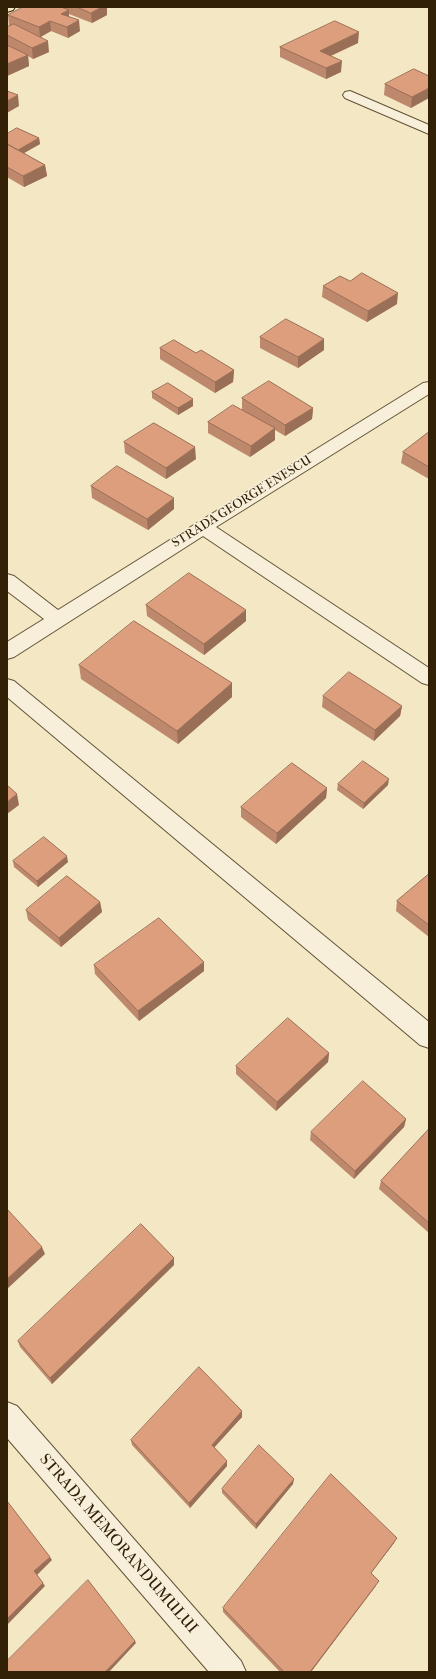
<!DOCTYPE html>
<html>
<head>
<meta charset="utf-8">
<style>
	body { margin:0 }
	#map { position:relative; width:436px; height:1679px; overflow:hidden; background:#f3e7c4; font-family:"IM FELL French Canon",serif }
	canvas { display:block }
	.frame { position:absolute; inset:0; border:8px solid #322007; pointer-events:none }
</style>
</head>
<body>
<div id="map">
<canvas width="436" height="1679"></canvas>
<div class="frame"></div>
</div>
<script>
const c = document.querySelector('canvas').getContext('2d');
c.lineJoin = 'round';
function trace(path, color, width, dash) { c.strokeStyle = color; c.lineWidth = width; c.lineCap = dash ? 'butt' : 'round'; c.setLineDash(dash || []); c.stroke(path); }
function paint(path, color) { c.fillStyle = color; c.fill(path, 'evenodd'); }
function label(font, color, halo, rows, align = 'center') {
  c.font = font + ' "IM FELL French Canon",serif'; c.lineWidth = 3.5; c.setLineDash([]); c.textBaseline = 'middle'; c.strokeStyle = halo; c.fillStyle = color; for (const [text, x, y, turn = 0] of rows) {
    c.save(); c.translate(x, y); c.rotate((+turn || 0) * Math.PI / 180); c.textAlign = isNaN(turn) ? turn : align; if (halo) c.strokeText(text, 0, 0); c.fillText(text, 0, 0); c.restore();
  }
}
const street = new Path2D(`
	M350,91L429,125V134L345,98L343,95L345,92Z
	M429,382V394L216,527L429,668V685L422,683L203,536L14,657L7,659V642L44,619L7,591V574L14,576L58,610L197,523L423,383Z
	M7,679L14,681L429,1022V1048L420,1045L7,697Z
	M7,1402L17,1406L241,1661L246,1672H209L7,1438Z`);
const primary = new Path2D(`
	M7,7H15L13,10L7,12Z`);
const wall = new Path2D(`
	M51,7H107V15L92,23L69,14V17L80,31L68,38L51,31L41,37L49,52L33,59L28,56L29,66L7,76V27L9,26L8,15Z
	M358,43L331,56L341,72L326,79L280,57V47Z
	M429,76L411,108L384,95L385,84Z
	M7,134L39,138L40,144L24,153L45,165L47,176L24,187L7,177Z
	M323,286L397,304L367,322L322,297Z
	M260,337L324,339V350L298,368L260,348Z
	M160,348L196,353L234,370L233,382L215,393L160,359Z
	M152,392L193,406L178,415L152,398Z
	M242,398L313,408L312,419L285,436L275,430V440L250,457L208,433V422L242,410Z
	M429,432V479L401,463L403,452Z
	M124,442L196,459L166,479L125,453Z
	M91,486L174,509L148,530L92,498Z
	M146,605L246,610V621L204,655L147,616Z
	M79,665L232,697L178,744L81,679Z
	M323,696L402,706L400,716L374,741L322,707Z
	M338,784L388,785L363,809L337,790Z
	M327,788L326,798L276,844L241,817V807Z
	M13,861L68,862L38,887L14,867Z
	M429,874V937L396,911L397,901Z
	M100,902L102,912L61,947L28,920L26,910Z
	M94,965L204,971L139,1021L95,974Z
	M329,1053L328,1062L276,1111L236,1074V1066Z
	M406,1119L404,1127L354,1179L310,1140L311,1132Z
	M429,1129V1233L379,1189L381,1181Z
	M174,1258V1265L52,1384L20,1347L18,1341Z
	M242,1411V1417L214,1447L227,1466L190,1508L132,1445L131,1440Z
	M293,1484L256,1529L222,1493V1489Z
	M394,1543L371,1573L376,1586L311,1672H280L223,1612V1608Z`);
const shadedWall = new Path2D(`
	M102,7H107V15L92,23L91,13Z
	M69,10V20L61,14Z
	M79,20L80,31L68,38L67,27Z
	M50,21L51,31L40,37L39,27Z
	M359,32L358,43L319,61L320,51Z
	M48,41L49,52L33,59L32,48Z
	M28,55L29,66L7,76V64Z
	M342,61L341,72L326,79V68Z
	M429,88V98L411,108L412,97Z
	M18,95L19,106L7,113V101Z
	M39,138L40,144L17,157V151Z
	M45,165L47,176L24,187L23,176Z
	M398,293L397,304L367,322L368,311Z
	M324,339V350L298,368V357Z
	M234,370L233,382L215,393V382Z
	M193,399V406L178,415V408Z
	M313,408L312,419L285,436V425Z
	M275,428V440L250,457L251,446Z
	M195,447L196,459L166,479V468Z
	M174,498V509L148,530L147,519Z
	M246,610V621L204,655V644Z
	M232,683V697L178,744L177,731Z
	M402,706L400,716L374,741L375,730Z
	M389,779L388,785L363,809L364,803Z
	M327,788L326,798L276,844L277,833Z
	M17,794L19,805L7,814V802Z
	M67,856L68,862L38,887L37,881Z
	M100,902L102,912L61,947L59,938Z
	M204,962V971L139,1021L138,1011Z
	M329,1053L328,1062L276,1111L277,1102Z
	M406,1119L404,1127L354,1179L355,1171Z
	M42,1247L45,1254L7,1289V1279Z
	M174,1258V1265L52,1384L50,1378Z
	M242,1411V1417L212,1450V1445Z
	M227,1461V1466L190,1508L189,1503Z
	M294,1479L293,1484L256,1529V1524Z
	M397,1538L394,1543L368,1577L371,1573Z
	M50,1557L52,1560L37,1575L34,1571Z
	M379,1581L311,1672H310Z
	M43,1583L45,1586L7,1625V1619Z
	M135,1641L136,1643L109,1672H105Z`);
const building = new Path2D(`
	M23,7H48L50,8L51,7H61L69,10L61,14L79,20L67,27L50,21L39,27L8,15Z
	M77,7H102L91,13Z
	M335,21L359,32L320,51L342,61L326,68L280,47Z
	M14,24L48,41L32,48L7,35V27Z
	M7,45L28,55L7,64Z
	M414,69L429,76V88L412,97L385,84Z
	M7,91L18,95L7,101Z
	M17,128L39,138L18,150L7,144V134Z
	M7,144L45,165L23,176L7,167Z
	M362,273L398,293L368,311L323,286L340,276L350,281Z
	M286,319L324,339L298,357L260,337Z
	M174,340L196,353L201,350L234,370L215,382L160,348Z
	M269,381L313,408L285,425L242,398Z
	M168,383L193,399L178,408L152,392Z
	M233,405L275,428L251,446L208,422Z
	M154,423L195,447L166,468L124,442Z
	M429,432V467L403,452Z
	M117,466L174,498L147,519L91,486Z
	M189,573L246,610L204,644L146,605Z
	M134,621L232,683L177,731L79,665Z
	M349,672L402,706L375,730L323,696Z
	M363,761L389,779L364,803L338,784Z
	M292,763L327,788L277,833L241,807Z
	M7,785L17,794L7,802Z
	M44,837L67,856L37,881L13,861Z
	M429,874V925L397,901Z
	M67,876L100,902L59,938L26,910Z
	M159,918L204,962L138,1011L94,965Z
	M288,1018L329,1053L277,1102L236,1066Z
	M363,1081L406,1119L355,1171L311,1132Z
	M429,1129V1223L381,1181Z
	M7,1209L42,1247L7,1279Z
	M141,1224L174,1258L50,1378L18,1341Z
	M199,1367L242,1411L212,1445L227,1461L189,1503L131,1440Z
	M259,1445L294,1479L256,1524L222,1489Z
	M331,1474L397,1538L371,1573L379,1581L310,1672H284L223,1608Z
	M7,1501L50,1557L34,1571L43,1583L7,1619Z
	M88,1580L135,1641L105,1672H7V1661Z`);
const streetNames = [
	["STRADA GEORGE ENESCU",242,502,-32]
];
const nearStreetnames = [
	["STRADA MEMORANDUMULUI",118,1544,49]
];
trace(street, '#625236', 2);
trace(primary, '#322007', 2);
paint(street, '#f7efd9');
paint(primary, '#f3e7c4');
paint(wall, '#bd886b');
paint(shadedWall, '#9a6f57');
paint(building, '#dc9e7c');
trace(building, '#9a6f57', 1);
label('13px', '#322007', '#f7efd9', streetNames);
label('16px', '#322007', '#f7efd9', nearStreetnames);
</script>
</body>
</html>
